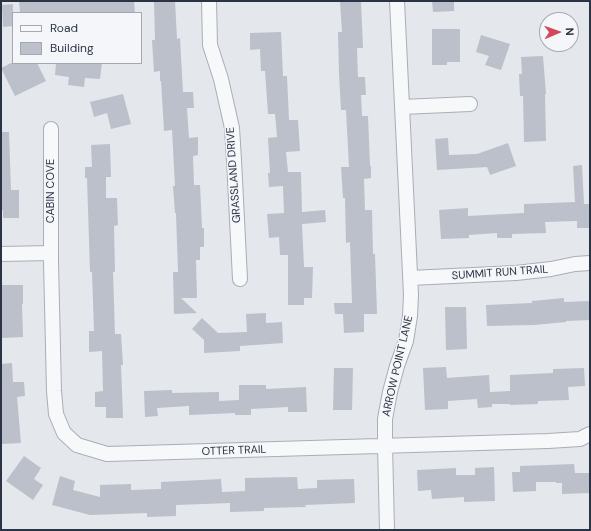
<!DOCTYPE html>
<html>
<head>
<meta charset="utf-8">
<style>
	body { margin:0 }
	#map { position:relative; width:591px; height:531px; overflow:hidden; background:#e4e7ec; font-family:"DM Sans",sans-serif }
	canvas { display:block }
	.frame { position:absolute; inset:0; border:2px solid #2b3445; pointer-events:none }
	.legend { position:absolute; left:12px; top:12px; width:130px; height:52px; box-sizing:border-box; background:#f4f6f9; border:1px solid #a4a8b1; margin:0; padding:5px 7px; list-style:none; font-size:12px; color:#2b3445 }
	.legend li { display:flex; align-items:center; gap:8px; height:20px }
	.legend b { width:20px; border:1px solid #a4a8b1 }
	.north { position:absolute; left:539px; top:12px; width:40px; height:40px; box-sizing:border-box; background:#f4f6f9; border:1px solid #a4a8b1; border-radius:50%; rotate:88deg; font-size:11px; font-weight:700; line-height:16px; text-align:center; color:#2b3445 }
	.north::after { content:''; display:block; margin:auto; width:14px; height:18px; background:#d1495b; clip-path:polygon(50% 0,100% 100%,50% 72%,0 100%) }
</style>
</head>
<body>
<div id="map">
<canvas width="591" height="531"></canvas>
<div class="frame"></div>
<ul class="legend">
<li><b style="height:5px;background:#f7f8fa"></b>Road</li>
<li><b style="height:11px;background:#bbc0ca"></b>Building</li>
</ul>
<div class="north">N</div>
</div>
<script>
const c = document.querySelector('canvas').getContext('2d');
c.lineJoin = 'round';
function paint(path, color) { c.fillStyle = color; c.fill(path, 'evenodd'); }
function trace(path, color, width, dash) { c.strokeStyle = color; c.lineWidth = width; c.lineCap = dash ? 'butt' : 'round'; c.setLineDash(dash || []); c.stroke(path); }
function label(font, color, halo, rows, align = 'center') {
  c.font = font + ' "DM Sans",sans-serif'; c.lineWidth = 3; c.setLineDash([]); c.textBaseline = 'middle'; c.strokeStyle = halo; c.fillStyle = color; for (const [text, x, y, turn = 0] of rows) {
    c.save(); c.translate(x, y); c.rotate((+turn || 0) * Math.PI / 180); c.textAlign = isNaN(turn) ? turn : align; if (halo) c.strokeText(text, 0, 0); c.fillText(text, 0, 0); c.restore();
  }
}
const building = new Path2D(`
	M19,1H134L135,13H20Z
	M154,1H175L177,39L180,38L183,92H193L194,108H187L189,138L198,137V155L193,156L194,185H200L202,228H204V247H200V260H196L197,298H181L197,313L174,314L173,272H178L176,213H175L173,186H175L172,130L164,131L161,81H160V71L154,72L152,40H155Z
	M340,1H361L363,48H357L358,77H365L366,95H361L362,116H368L370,166H371V178L364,179L365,210H372L373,254H375L377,314H364V332L344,333L343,314H335L334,303H352L350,242L346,243L345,198H343L341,167H349L346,110H341L339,74L338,32H342Z
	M432,1H454V11L433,12Z
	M13,4V26L3,27L2,5Z
	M432,29H460V62H447V65H432Z
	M281,32L283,76H287L289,120H298L300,151L286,152L288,172H301L302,212L325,210L326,222L302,224L304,267H313L312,298H304V305H288V255H280L279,237L269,238L267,214L284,213L283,186L269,187L268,173H270L268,138L277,137L275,114H268L265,71H261L260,49L250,50V33Z
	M481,35L510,44L501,70L485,65L489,56L476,52Z
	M543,56L546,94H545L546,141L524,142L523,96H520L519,74H522L521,57Z
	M11,63H37L46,81L15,96L1,68Z
	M56,63H102L100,79L85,78L84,87L68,85L69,77L55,75Z
	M123,94L131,124L111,129L107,113L94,117L90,102Z
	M1,132H9L11,190H19V218H3V210H1Z
	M448,138L449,155L477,154L508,143L516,166L490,175L487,167L437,170L435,139Z
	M110,144L111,177H106V198H117L118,225L114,226L115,272H113L115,334H121L123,365H121L123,418H106V407H95V392L103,391L102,351L89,352V331H94L92,272H90L87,178H85V167H92L91,145Z
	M582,165L584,204H590V228H577V221L545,222L546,233L512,234V238H497V233L469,235V238L441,239L439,210L468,208V216L524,213V204L575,202L573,166Z
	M1,285H23V304H22L23,337L1,338Z
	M564,298V302L590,301V320L566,321V322L534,325L487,326L486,305L532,303V301Z
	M445,307H466L467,349L446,350Z
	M266,313V323L282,322L283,343L240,346V351L204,353V340L192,329L202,318L218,333L247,332L246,314Z
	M12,363L13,382H24L25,396L17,397L21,443L1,444V364Z
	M446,367L447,378L489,375L490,392L510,391V375L553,373V369L584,368L585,386L568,387L569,400L538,401V404L510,405V404H492V407L478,408L477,399L448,401V409L425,410L423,368Z
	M334,368H353L352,410H333Z
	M239,385H266V389L306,387L307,412H288V407L251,409V415H235V413L189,415V406L157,408L158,416L145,417L144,391L172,390V393L219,392V401L239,400Z
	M24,456L41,468L34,479L43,485L33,500L6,481Z
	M574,464L575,473H590V493L562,494V483H556V482H536V491L513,492L512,472H520V466Z
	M494,467L495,501L464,502V497L432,499L431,490L418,491L417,470L456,468V475H475V468Z
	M60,476L75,481L73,490L100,497V485L131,484V490L161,489V482L221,479L222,492L245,491V478L297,477L298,489L317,488V480L354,479L355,503L305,505L306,507L264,508V511L230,512V503L176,505V516L147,517V513L90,515L52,505Z`);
const minor = new Path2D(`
	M209,1L210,45L221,79L232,128L234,160L240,279
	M402,107L470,104
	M51,129V262L54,391L56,414L64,433L77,445L107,454L548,441L580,439L590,434
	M1,254L51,253
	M410,278L516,273L551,269L575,264L590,263
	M387,530L385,445V419L390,392L397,366L406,341L410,316L411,295L397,1`);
const streetNames = [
	["GRASSLAND DRIVE",234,175,-94],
	["CABIN COVE",51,191,-90],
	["SUMMIT RUN TRAIL",500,273,-4],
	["ARROW POINT LANE",398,366,-77],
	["OTTER TRAIL",234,451,-2]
];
paint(building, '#bbc0ca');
trace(minor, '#a9aeb7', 16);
trace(minor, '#f7f8fa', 14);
label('11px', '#2b3445', '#f4f6f9', streetNames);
</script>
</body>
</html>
